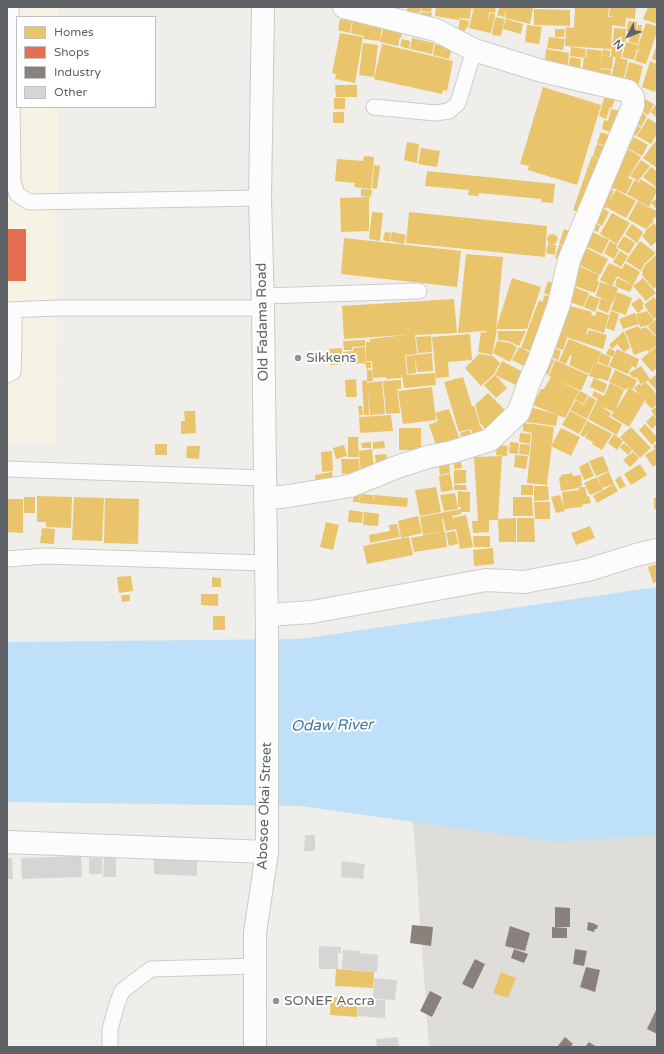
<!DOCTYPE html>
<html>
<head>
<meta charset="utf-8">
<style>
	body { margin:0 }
	#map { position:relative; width:664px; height:1054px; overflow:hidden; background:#efeeea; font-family:"Varela Round",sans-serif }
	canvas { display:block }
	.frame { position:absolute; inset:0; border:8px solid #5f6368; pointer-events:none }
	.legend { position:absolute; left:16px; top:16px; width:140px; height:92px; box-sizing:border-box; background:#fff; border:1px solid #bfc1c3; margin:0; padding:5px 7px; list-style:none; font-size:12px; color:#5f6368 }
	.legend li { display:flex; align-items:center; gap:8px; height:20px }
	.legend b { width:20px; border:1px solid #bfc1c3 }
	.north { position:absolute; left:608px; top:16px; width:40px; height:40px; -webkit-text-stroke:3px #fff; paint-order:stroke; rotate:228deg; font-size:11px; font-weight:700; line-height:16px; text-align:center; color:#5f6368 }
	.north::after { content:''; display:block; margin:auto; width:14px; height:18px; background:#5f6368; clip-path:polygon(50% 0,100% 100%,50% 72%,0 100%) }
</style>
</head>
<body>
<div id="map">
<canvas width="664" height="1054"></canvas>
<div class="frame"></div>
<ul class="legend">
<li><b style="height:11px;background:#e9c46a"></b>Homes</li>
<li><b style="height:11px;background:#e76f51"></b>Shops</li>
<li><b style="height:11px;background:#8a817c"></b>Industry</li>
<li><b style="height:11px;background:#d6d5d3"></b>Other</li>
</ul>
<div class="north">N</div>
</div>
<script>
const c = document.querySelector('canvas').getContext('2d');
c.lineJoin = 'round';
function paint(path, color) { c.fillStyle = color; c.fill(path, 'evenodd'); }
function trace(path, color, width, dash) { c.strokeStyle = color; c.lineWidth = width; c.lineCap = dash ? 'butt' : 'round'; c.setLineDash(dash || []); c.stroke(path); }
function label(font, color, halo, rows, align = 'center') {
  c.font = font + ' "Varela Round",sans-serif'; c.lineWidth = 4; c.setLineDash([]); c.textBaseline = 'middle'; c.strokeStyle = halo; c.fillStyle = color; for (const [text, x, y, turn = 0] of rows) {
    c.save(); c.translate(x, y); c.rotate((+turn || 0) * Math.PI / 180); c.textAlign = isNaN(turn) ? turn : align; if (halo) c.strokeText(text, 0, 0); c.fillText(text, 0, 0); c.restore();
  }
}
const commercial = new Path2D(`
	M7,7H58V17H17V107H58L56,443L7,442Z`);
const industrial = new Path2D(`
	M657,707V1047H429L412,807Z`);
const water = new Path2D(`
	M657,587V835L556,842L301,806L7,802V642L300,639Z`);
const homes = new Path2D(`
	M407,7H421L420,13L407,11Z
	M422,7H432L431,12L421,11Z
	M436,7H473V9H471L470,19L459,18V20L435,16Z
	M474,7H496L495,13L489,12L488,22L490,13L495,14L491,33L469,28Z
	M500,7H526L533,8L530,24L505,18L507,8L504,17L497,15Z
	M575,7H609L608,17H615L609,16L610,7H636L635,19L626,18L625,27L612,25L611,49L565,46L566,27L574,28Z
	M648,7H657V24L643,19Z
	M534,9L570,10V26L534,25Z
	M421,12L432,13L431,18L420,16Z
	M495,17L505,19L501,36L492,35Z
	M340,19L352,21L350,33L338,30Z
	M460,19L469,21L468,28L466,27L465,31L458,30Z
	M506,19L523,24L521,34L503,29Z
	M353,20L382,27L380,41L364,39V36L351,33Z
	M628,21L637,22L636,33L627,32Z
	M646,23L657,26V32L646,64L635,61L638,50L646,52L637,49Z
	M527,25L542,27L539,44L525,42Z
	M638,25H642L641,34L637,33Z
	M384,26L403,30L401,38L400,37L398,46L380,42Z
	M614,28L626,29L625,42L613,41Z
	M555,29H565L564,37H555Z
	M340,33L363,37L355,83L335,79L336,74L332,73Z
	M630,33L640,34L638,44L629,42Z
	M549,37L565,39L563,50L547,48Z
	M412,38L434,43L432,54L410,49Z
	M402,39L410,41L409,49L400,46Z
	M612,41L623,43L621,58L613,57L612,69L600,68L602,55L611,57Z
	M626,42L638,45L634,60L622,57Z
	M363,43L378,45L374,77L359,75Z
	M382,44L453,61L447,91L443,90L442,94L374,79Z
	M435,44L452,48L449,59L433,55Z
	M571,47L586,49L585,58L570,56Z
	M546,49L569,53L567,70L544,67Z
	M587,49L596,50L593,73L582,72L584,58H586Z
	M603,49L610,51V56L602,55Z
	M655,49H657V61L652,59Z
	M596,50L602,51L600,69L611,70L610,82L593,73Z
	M570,57L581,59L580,71L568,70Z
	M616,57L628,60L623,82L611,79Z
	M650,61L657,64V84L655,92L642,87Z
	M629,62L643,66L638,86L624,82Z
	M335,85H357V97H336Z
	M543,87L601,105L577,185L528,170L529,166L520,164Z
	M605,95L615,98L612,108L610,107L606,119L599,116Z
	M641,97L654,104L648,115L635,107Z
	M334,98H345V109H334Z
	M657,103V118L650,112Z
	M611,109L620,111L617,123L613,122L610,132L602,129L604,120L608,121Z
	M640,111L647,116L641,127L633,122Z
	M333,112H344V123H333Z
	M648,118L657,124V134L651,144L637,136Z
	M635,125L641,128L636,136L630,132Z
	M601,132L612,136L608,147L597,143Z
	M634,137L648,145L642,156L627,148Z
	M657,139V168L643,158Z
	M407,142L419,144L417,163L404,160Z
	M597,144L606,147L601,159L593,156Z
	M421,148L440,151L437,167L418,164Z
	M626,148L641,157L628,178L633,180L626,194L613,188L612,189L606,185Z
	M364,156L374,157L371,189L354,187L355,183L335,181L337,159L363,161Z
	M592,156L601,160L597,170L588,167Z
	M641,160L650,166L638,181L630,176Z
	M374,165L380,166L377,189L372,188Z
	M588,167L597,171L583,214L573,210Z
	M651,167L657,171V188L643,177Z
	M427,171L555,184L553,203L541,202L542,199L479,193L478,196L468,195L469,190L425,186Z
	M640,179L657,189V191L649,207L627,194L635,180L640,183L639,182Z
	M604,186L614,191L608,203L616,190L636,201L626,218L606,207L605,209L597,205Z
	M361,189L372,190L371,197L361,196Z
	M369,197V231L341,232L340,198Z
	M657,198V210L651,203Z
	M638,201L649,208V207L657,211V216L652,220L654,221L646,229L628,219Z
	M600,207L609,212L602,226L592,220Z
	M372,212L383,213L380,241L369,239Z
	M409,212L547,226L545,257L406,243Z
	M612,213L630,223L617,244L600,234Z
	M589,220L600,226L598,232L586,227Z
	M654,223L657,226V241L651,246L642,236L646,232L645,231Z
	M632,224L643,232L637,243L625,234Z
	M564,229L574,233L569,248L559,244Z
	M588,230L609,240L602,254L581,244Z
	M385,232L391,233L389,242L383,240Z
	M392,232L406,235L404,244L390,241Z
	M553,234L557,236L558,240L555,244L552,245H556L555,255L546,253L548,244L552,245L548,243L547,238L549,235Z
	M624,236L635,243L629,254L617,247Z
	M344,238L461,251L457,287L341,274Z
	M610,241L617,245L616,248L619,250L614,259L604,253Z
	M640,241L656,253L644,264L641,271L626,261Z
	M578,244L608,259L600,275L571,261Z
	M559,245L568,248L564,261L555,258Z
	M620,251L628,256L621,267L613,262Z
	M466,254L503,257L496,330L458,333Z
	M657,254V286L654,289L642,275L643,273L642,272L645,265Z
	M609,263L622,269L625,263L640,272L633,285L617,276L612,286L600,280Z
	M574,264L599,275L597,281L599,282L595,293L569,284Z
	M512,278L541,287L527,329H496Z
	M617,278L633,285L630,292L615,286Z
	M643,278L656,293L646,301L633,286Z
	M548,281L561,286L557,298L544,293Z
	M600,282L618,288L613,302L596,296Z
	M574,287L589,293L583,307L568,301Z
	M617,292L632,298L626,315L611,310Z
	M545,295L555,299L531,351L521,348L539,300L542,302Z
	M589,295L600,299L595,312L584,307Z
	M654,297L657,301V316L654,319L644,305Z
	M601,298L612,302L608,313L598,309Z
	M640,298L644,304L642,305L644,308L638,313L631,304Z
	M454,299L457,333L415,335L417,354L405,355L407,375L435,373L436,385L404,388L402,375H401L402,378L386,379V377L373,378L372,361H366V342H370V339L406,335L344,339L342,306Z
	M563,304L592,312L591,315L595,316L597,311L609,315L604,333L588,328L586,335H587L589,330L607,335L603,349L563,336L567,338L563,350L554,347L560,335H558Z
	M611,311L619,314L614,331L606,328Z
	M647,311L654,320L649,325L640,327L636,314Z
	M635,313L639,324L623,329L619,319Z
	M657,318V337L648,327Z
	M638,326L640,329L646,327L657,338V345L648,352V350L634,355L625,331Z
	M495,330H497L492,355L478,352L481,332L486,333V331Z
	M498,331H526L519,346L508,341L498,340Z
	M624,331L630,348L624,352L617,344L612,349L609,345Z
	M470,334L472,360L448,362L449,377L436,378L432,337Z
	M431,336L432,352L418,353L416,337Z
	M569,339L601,352L597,363L612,368L608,381L599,378V379L589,376L595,360L589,374L569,365L572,356L570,355L566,364L559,361Z
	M365,340V346L352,347V350H344L343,341Z
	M497,341L510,343L517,347L510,362L493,353Z
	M657,346V368L652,372L641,359Z
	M365,347L366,363L344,364L343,352L353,351V348Z
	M519,347L533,354L526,367L512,360Z
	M342,348V364L330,365L329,349Z
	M554,348L561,351L558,360L550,357Z
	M609,348L615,351L613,357L606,354Z
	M617,349L639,359L636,368L632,366L628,374L609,366Z
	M432,353L433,371L417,372L415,355Z
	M601,353L611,357L608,366L598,362Z
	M479,354L493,356L500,363L494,374L481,386L465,368Z
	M415,355L416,373L408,374L406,356Z
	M549,357L554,360L548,375L541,372Z
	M555,360L588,375L581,391L555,379L579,391L565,418L533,405L541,389H544L551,377L549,376Z
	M502,361L523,372L516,385L495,375Z
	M366,362H371V368L366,369Z
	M641,366L650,379L641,385L637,378L632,377L629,373Z
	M367,370H372L373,381L367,382Z
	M615,370L637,380L633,389L629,388L639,394L634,388L639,384L641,386L646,382L657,395V404L652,409L645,402L647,397L629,427L611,416L614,412L600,406L611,413L609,417L622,424L617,435L588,419L598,399L592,396L594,391L604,396L610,383L624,390L615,411L629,388L628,387L626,390L609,382Z
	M657,374V391L648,381Z
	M495,375L507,388L496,398L484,385Z
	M463,377L472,406H474L480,426H481L485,436L474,439L471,429L459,432L444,382Z
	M594,378L607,384L604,393L590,387Z
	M356,379L357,397H346L345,380Z
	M366,380L367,383L382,381L385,414L370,415L368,391L369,415H364L362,381Z
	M401,380V389H398L397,388L400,413L386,414L383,381Z
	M432,387L436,420L403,424L398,391Z
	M580,391L588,395L584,404L575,399Z
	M488,393L508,413L488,432L480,423L475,405Z
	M589,396L596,400L587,419L570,410L576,400L584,405Z
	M358,406H362L363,415H359Z
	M657,406V418L651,411Z
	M530,407L558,415L556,426L527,422Z
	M449,409L461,443L449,447L447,441L436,445L429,425L438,421L435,413Z
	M184,411H195L196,433L181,434V421H185Z
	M570,411L587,420L579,434L562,425Z
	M391,415L393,431L360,433L359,417Z
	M653,415L657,419V424L652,429L646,422Z
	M587,421L612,434L602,450L592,444L593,442L585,438L589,430L584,437L580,435Z
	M523,423L533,424L532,433L523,431Z
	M533,424L554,427L547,485L527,483Z
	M645,424L657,437V440L652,445L639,430Z
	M631,427L651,448L640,458L620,437Z
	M399,428H421V450H399Z
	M561,428L580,437L571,456L551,446Z
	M470,430L473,440L463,443L460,433Z
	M520,433L531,434L530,444L519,442Z
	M614,434L623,441L617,450L608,443Z
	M348,437H358L359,457H348Z
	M384,441L385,448L373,449V442Z
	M371,442V448H362L361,443Z
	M510,442L519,443L518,454L509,453Z
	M624,443L632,450L628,455L620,447Z
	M657,443V464L653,467L645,455L655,449L653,446Z
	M155,444H167V455H155Z
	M520,444L530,445L529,455L519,454Z
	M344,445L347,456L336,459L333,448Z
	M497,445L508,446L507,456L496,455Z
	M187,446H200L199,459L186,458Z
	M372,449L374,470L361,474L359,451Z
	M332,451L333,471L322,472L321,452Z
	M633,452L639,458L630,467L623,460Z
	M386,454L387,463L376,464L375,455Z
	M515,455L528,456L526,469L514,467Z
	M502,456L498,520H489V532L473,533L472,521H478L474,457Z
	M603,456L609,471L596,476L589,461Z
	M341,459H359L360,473L342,474Z
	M461,462L462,468L454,469V463Z
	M588,462L594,476L584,480L579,467Z
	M449,464L450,473L440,475L439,466Z
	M640,464L647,475L631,485L624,474Z
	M454,470H466V483L454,484Z
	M332,472L333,481L316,484L315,475Z
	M609,472L614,484L602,488L603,490L590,495L584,483L597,477L601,486L598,477Z
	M572,473L573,476L581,475L582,486L578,487V488L561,491L559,478L561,477V475Z
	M450,474L453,490L441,492L439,476Z
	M620,476L626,486L620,489L615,480Z
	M614,484L618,491L597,503L593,496Z
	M454,485H466L467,490H454Z
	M521,485H533V495H521Z
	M534,486H548L549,500L534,501Z
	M436,487L441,512L420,516L415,490Z
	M579,487H585L587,496H589L591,503L582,505V507L564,509L562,492L579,490Z
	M458,491L470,492V512H461V507H458Z
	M354,493L360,494L359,502H353Z
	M455,493L458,509L444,511L440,495Z
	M361,494L373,495V502L374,495L408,498L407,507L359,503Z
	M560,495L565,511L556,513L551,497Z
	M37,496L72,497L71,528L46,527V522H37Z
	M24,497H35V513H24Z
	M74,497L104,498L102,541L72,540Z
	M513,497H532L533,516H513Z
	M105,498L139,499L138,544L104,543Z
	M654,498H657V509H654Z
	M7,499H23V533L7,532Z
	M534,502H550V519H535Z
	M461,509V514L452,516L454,524L453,518L466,515L473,547L460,549L456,529L446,531L443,518L442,519L444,531L423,535L420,517Z
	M349,510L363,512L362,523L348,522Z
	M364,512L379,514L378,526L363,525Z
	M418,516L422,533L401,538L398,521Z
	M516,518V542H499L498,519Z
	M517,518H534L535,542H517Z
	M326,522L339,525L333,550L320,547Z
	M397,524L400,537L370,543L369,535L390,531L389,525Z
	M590,526L595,538L576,545L571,533Z
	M42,528L55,529L54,544L40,543Z
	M445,531L447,547L414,552L411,538Z
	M455,531L458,544L449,546L446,533Z
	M473,536H490V547H474Z
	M409,537L413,555L367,564L363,546Z
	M493,548L494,564L474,566L473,550Z
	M657,564V582L653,583L648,567Z
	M131,576L133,591L119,593L117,577Z
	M212,577L221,578V587H212Z
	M201,594H218V606L201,605Z
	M121,595H130V601L122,602Z
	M213,616H225V630H213Z
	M336,969L374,972L373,988L335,986Z
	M501,972L516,978L508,998L493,993Z
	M331,997L358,998L357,1017L330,1015Z`);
const shops = new Path2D(`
	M7,229H26V281H7Z`);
const industry = new Path2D(`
	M555,907L570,908V927H555Z
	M588,922L596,924L595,925H598L597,929H595L594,932L587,930Z
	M412,925L433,927L431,946L410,943Z
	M510,926L530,933L525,951L505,946Z
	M552,927L567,928V938H552Z
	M514,949L528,954L524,963L511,958Z
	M575,949L587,951L584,966L573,964Z
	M475,959L485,964L473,989L462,984Z
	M586,967L600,970L595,992L580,987Z
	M430,991L442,997L432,1017L420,1011Z
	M657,1008V1034L647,1029Z
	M565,1037L573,1044L570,1047H557Z
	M589,1042L597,1047H585Z`);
const building = new Path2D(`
	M305,835H315V851H304Z
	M81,856L82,877L22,879L21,858Z
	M104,856H116V877H103Z
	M154,857L197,859V876L154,874Z
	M7,858H12L13,879H7Z
	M89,858H102V874H89Z
	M342,861L365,864L363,879L341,877Z
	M319,946L341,947V953H338V969H319Z
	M343,950L360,951L359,953L378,955L377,972L342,969Z
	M374,978L397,980L395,1000L373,999Z
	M359,996L372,997V1000H385V1018L358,1016Z
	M398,1037L399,1047H377L376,1039Z`);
const lane = new Path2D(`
	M11,7L13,182L17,194L29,202L260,198
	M374,107L435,113L449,111L458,103L474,50
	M263,296L419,291
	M7,310L59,308H263
	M7,375L13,372L14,343V310
	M7,469L265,478
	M7,559L45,556L266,563
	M110,1047V1029L117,1004L122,991L151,969L256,966`);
const street = new Path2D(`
	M265,497H282L350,486L397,467L428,457L452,452L490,440L519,412L528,385L539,360L559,304L569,260L633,106V97L628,91L542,71L474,50L436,30L344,7
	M267,615L312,612L486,580L524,582L588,570L636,555L657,550
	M7,842L267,852`);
const secondary = new Path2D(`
	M255,1047V933L267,852V637L263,308L260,198L263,7`);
const markers = [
	[298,358,4,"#919496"],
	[276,1001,4,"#919496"]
];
const streetNames = [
	["Old Fadama Road",263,322,-91],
	["Abosoe Okai Street",265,806,-88]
];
const poiNames = [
	["Sikkens",306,358],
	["SONEF Accra",284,1001]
];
const waterNames = [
	["Odaw River",332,726,-1]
];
paint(commercial, '#f7f3e4');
paint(industrial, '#dfddda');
paint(water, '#bfe0f9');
paint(homes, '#e9c46a');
paint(shops, '#e76f51');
paint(industry, '#8a817c');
paint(building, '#d6d5d3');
trace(lane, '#cbcccc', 17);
trace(street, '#cbcccc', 24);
trace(secondary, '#cacacb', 24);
trace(lane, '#fdfcfc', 15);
trace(street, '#fdfcfc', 22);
trace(secondary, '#fdfcfc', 22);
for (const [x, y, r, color] of markers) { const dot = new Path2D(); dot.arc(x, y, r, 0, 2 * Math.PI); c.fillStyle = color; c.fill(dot); trace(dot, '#fff', 1.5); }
label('14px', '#5f6368', '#fff', streetNames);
label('14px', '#5f6368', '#fff', poiNames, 'left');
label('italic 15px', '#4174aa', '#fff', waterNames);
</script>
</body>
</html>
